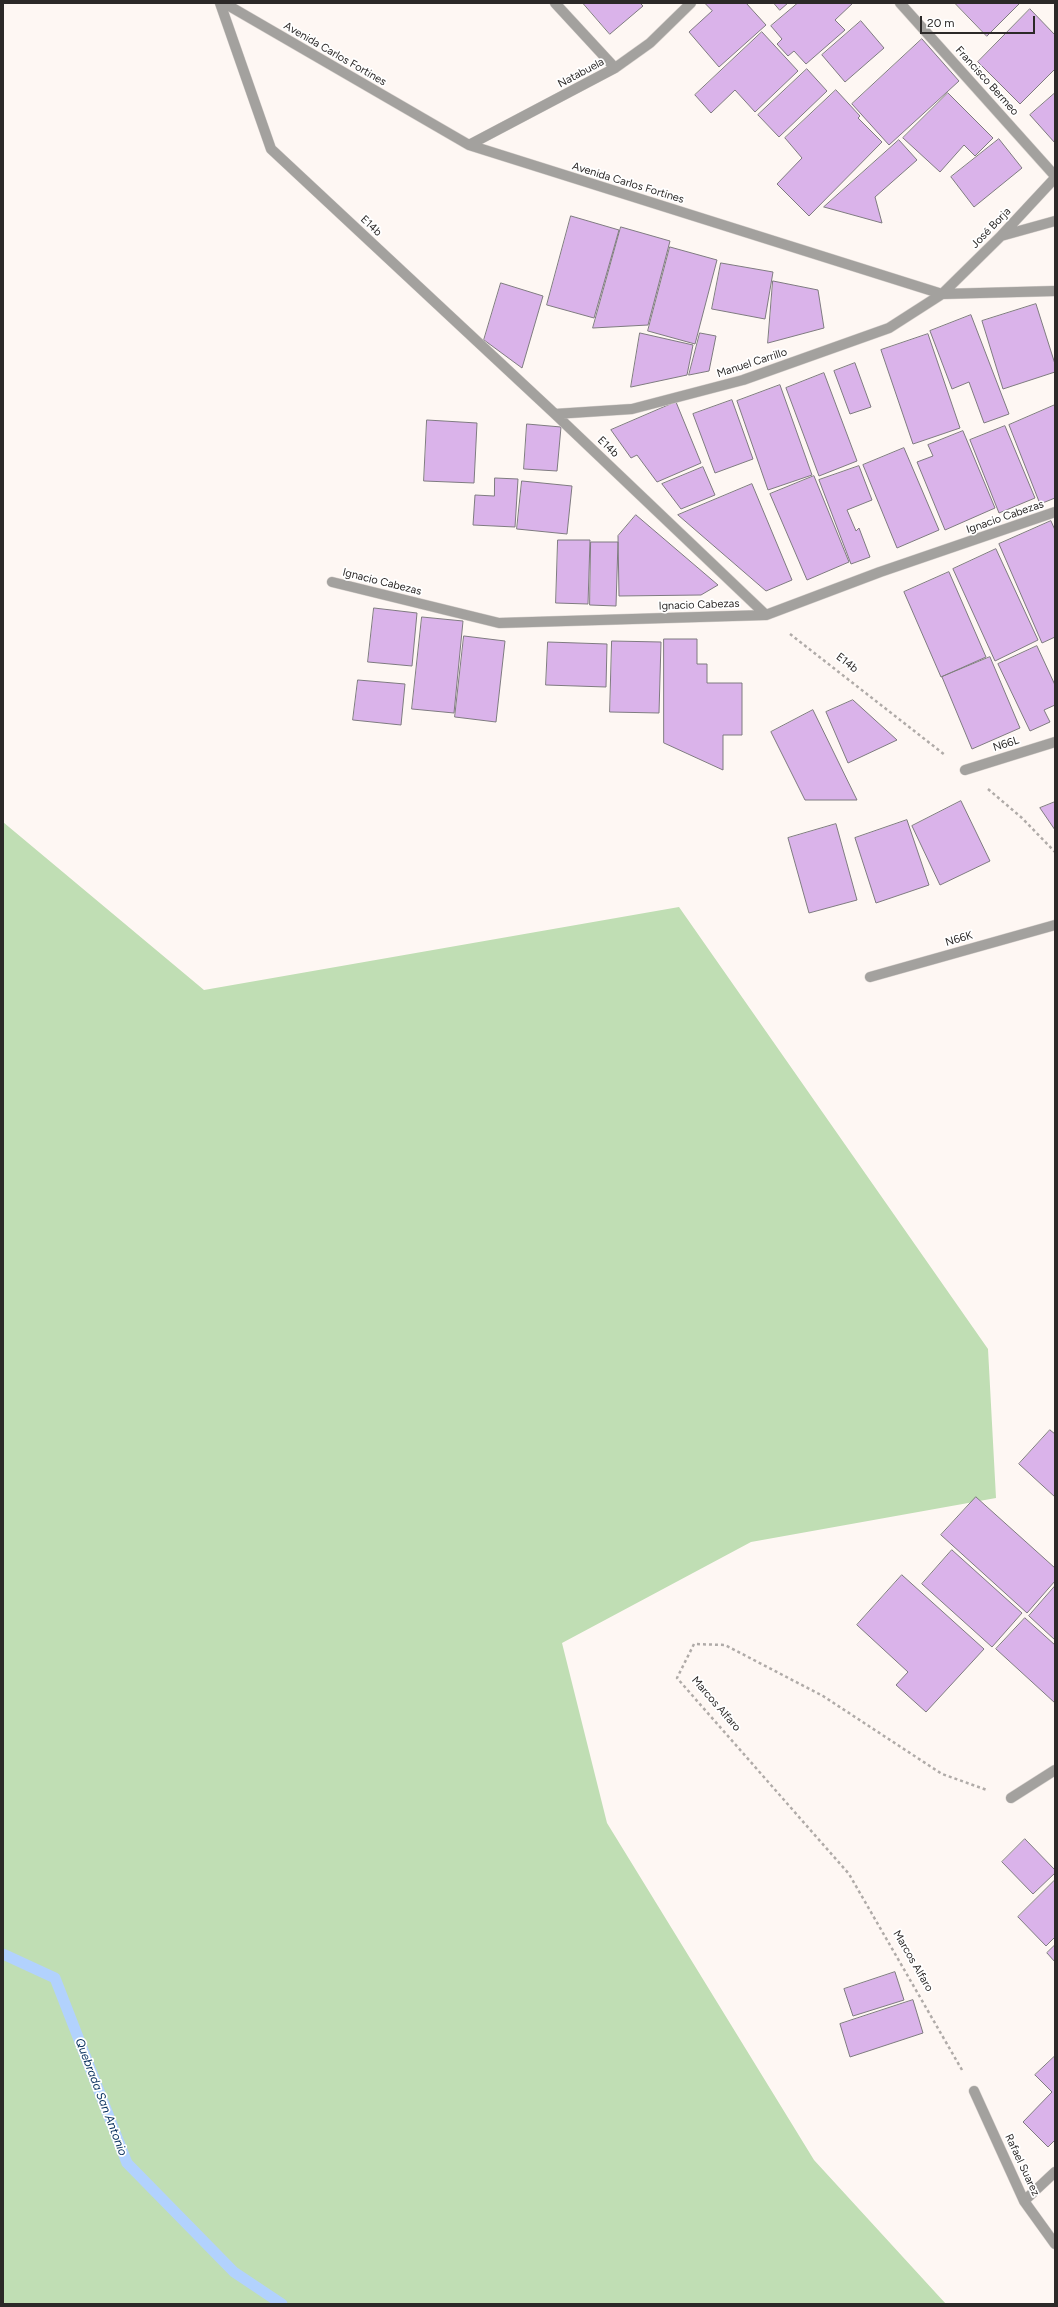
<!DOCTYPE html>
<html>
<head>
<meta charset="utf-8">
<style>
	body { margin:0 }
	#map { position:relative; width:1058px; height:2307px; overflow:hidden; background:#fef7f3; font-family:Figtree,sans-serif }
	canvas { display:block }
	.frame { position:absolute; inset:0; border:4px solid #2c2928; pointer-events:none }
	.scale { position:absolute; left:920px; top:16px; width:115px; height:18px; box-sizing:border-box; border:2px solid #2c2928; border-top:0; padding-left:5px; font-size:12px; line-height:14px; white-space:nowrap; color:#2c2928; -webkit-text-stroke:3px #fff; paint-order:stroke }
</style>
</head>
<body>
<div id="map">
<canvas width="1058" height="2307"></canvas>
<div class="frame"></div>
<div class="scale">20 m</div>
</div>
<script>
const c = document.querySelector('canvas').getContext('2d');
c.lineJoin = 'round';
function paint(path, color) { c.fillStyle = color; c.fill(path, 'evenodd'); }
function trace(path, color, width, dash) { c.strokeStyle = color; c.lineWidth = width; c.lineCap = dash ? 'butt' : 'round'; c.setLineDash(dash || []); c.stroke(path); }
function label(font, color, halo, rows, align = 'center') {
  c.font = font + ' Figtree,sans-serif'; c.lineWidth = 3.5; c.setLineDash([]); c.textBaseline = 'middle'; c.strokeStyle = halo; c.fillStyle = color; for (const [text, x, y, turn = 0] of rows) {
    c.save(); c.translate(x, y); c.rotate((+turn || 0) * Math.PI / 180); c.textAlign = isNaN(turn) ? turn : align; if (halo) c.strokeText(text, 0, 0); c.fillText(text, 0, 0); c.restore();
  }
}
const green = new Path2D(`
	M3,822L204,990L679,907L988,1349L996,1498L751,1542L562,1643L607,1823L814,2160L946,2304H3Z`);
const stream = new Path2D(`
	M3,1954L55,1978L127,2163L234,2272L282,2304`);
const building = new Path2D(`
	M583,3H640L643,6L610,34Z
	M705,3H746L766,25L719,67L689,32L712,11Z
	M774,3H788L780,10Z
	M798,3H853L835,20L845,30L806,64L794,51L788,56L777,44L782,39L771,26Z
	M955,3H1020L987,36Z
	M1030,9L1055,35V69L1020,104L978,62Z
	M861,21L884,48L845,82L822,55Z
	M762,32L798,71L755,112L735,90L711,113L695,95Z
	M922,39L959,81L889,145L852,104Z
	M807,69L827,91L779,137L758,115Z
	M836,90L860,116L858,118L882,142L809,216L777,184L802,158L785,138Z
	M948,93L993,138L975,156L964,145L940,172L903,138Z
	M1055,93V143L1030,115Z
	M999,139L1022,168L974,207L951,177Z
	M899,140L917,160L875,197L882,223L824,207Z
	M571,216L619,230L594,318L547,305Z
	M621,227L670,241L648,325L593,328Z
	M670,247L717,260L695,344L648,331Z
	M721,263L773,272L765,319L712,309Z
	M773,281L818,290L824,328L768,343Z
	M501,283L543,296L522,368L484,340Z
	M1036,304L1055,364V372L1003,389L982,321Z
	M971,315L1009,414L984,423L969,382L952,389L930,331Z
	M640,333L693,345L687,375L631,387Z
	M700,333L716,336L709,371L689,375Z
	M928,334L960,428L913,444L881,350Z
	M855,363L871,407L850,414L834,371Z
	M824,373L857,461L819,476L786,388Z
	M780,385L812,475L768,490L737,401Z
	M732,400L753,459L715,473L693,414Z
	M676,402L701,463L657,482L637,455L631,458L611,430Z
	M1055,405V498L1040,504L1009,425Z
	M427,420L477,423L474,483L424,481Z
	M527,424L561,427L557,471L524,469Z
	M1005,426L1035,498L999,513L970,440Z
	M963,431L995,508L945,530L917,462L933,456L928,445Z
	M904,448L939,530L897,548L863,465Z
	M859,466L872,500L847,510L856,531L859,528L870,557L851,564L819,480Z
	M703,467L715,495L681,509L662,484Z
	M814,476L849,562L807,580L770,494Z
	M495,478L518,479L515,527L473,525L475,495L494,496Z
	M522,481L572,486L567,534L517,529Z
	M752,484L792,580L766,591L678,515Z
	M636,515L718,585L701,595L619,596L618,536Z
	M1051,521L1055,530V637L1042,643L999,544Z
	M558,540H590L588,604L556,603Z
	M591,542H618L616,606L590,605Z
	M996,549L1038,640L995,661L953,569Z
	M949,572L986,657L941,677L904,592Z
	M374,608L417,613L412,666L368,662Z
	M422,617L463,621L454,713L412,709Z
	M464,636L505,641L496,722L455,717Z
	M664,639H697V664H707V683H742V735H723V770L664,743Z
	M612,641L661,642L659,713L610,712Z
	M548,642L607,644L606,687L546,685Z
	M1037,646L1055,685V705L1044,710L1050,722L1030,731L998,664Z
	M990,657L1020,728L972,749L942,677Z
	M358,680L405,684L401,725L353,720Z
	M853,700L897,740L848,763L826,712Z
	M813,710L857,800H805L771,732Z
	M961,801L990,861L940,885L912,826Z
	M1055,802V830L1040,808Z
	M907,820L929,885L876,903L855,838Z
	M836,824L857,900L809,913L788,838Z
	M1050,1430L1055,1434V1497L1019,1464Z
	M976,1497L1055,1568V1581L1027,1613L941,1535Z
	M952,1550L1022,1613L992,1647L922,1584Z
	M902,1575L984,1649L926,1712L896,1685L908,1672L857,1625Z
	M1055,1586V1640L1029,1616Z
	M1025,1618L1055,1645V1703L996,1649Z
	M1025,1839L1055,1870V1873L1033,1894L1002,1862Z
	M1055,1880V1937L1046,1946L1018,1917Z
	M1055,1945V1962L1047,1953Z
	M895,1972L904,2000L853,2016L844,1989Z
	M913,2000L923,2033L850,2057L840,2024Z
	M1055,2056V2140L1048,2147L1023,2122L1052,2092L1035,2075Z`);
const path = new Path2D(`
	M790,634L945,755
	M988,789L1022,818L1055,852
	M962,2070L849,1874L677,1678L694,1644L725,1645L823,1696L942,1774L987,1790`);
const minor = new Path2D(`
	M220,3L271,149L555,414L766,615
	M224,3L469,145L942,294L1055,291
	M555,3L615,68
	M900,3L1055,176
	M469,145L615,68L650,43L691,3
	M1001,236L1055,221
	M555,414L632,409L743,380L889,328L942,294L1001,236L1055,178
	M332,582L499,623L766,615L880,572L1055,512
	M965,770L1055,742
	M870,977L1055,925
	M1011,1798L1055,1770
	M974,2091L1024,2201L1055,2244
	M1024,2201L1055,2172`);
const streetNames = [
	["Avenida Carlos Fortines",335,54,30],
	["Natabuela",581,73,-28],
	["Francisco Bermeo",987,81,48],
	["Avenida Carlos Fortines",628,183,17],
	["E14b",371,226,43],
	["José Borja",991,228,-46],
	["Manuel Carrillo",752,363,-18],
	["E14b",608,447,44],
	["Ignacio Cabezas",1005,517,-19],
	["Ignacio Cabezas",382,582,14],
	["Ignacio Cabezas",699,605,-2],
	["E14b",847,663,38],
	["N66L",1006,744,-17],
	["N66K",959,939,-16],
	["Marcos Alfaro",716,1704,49],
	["Marcos Alfaro",913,1961,60],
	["Rafael Suarez",1022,2165,65]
];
const waterNames = [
	["Quebrada San Antonio",101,2097,69]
];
paint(green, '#c0deb4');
trace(stream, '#b2d2fd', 11);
paint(building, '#dab3ea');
trace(building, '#7f7b80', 1);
trace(minor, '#d8d2ce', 11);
trace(path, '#b0aba8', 2.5, [3, 3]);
trace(minor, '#a3a19e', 10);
label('11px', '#2c2928', '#fff', streetNames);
label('italic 12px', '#0c3361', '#fff', waterNames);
</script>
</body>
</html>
